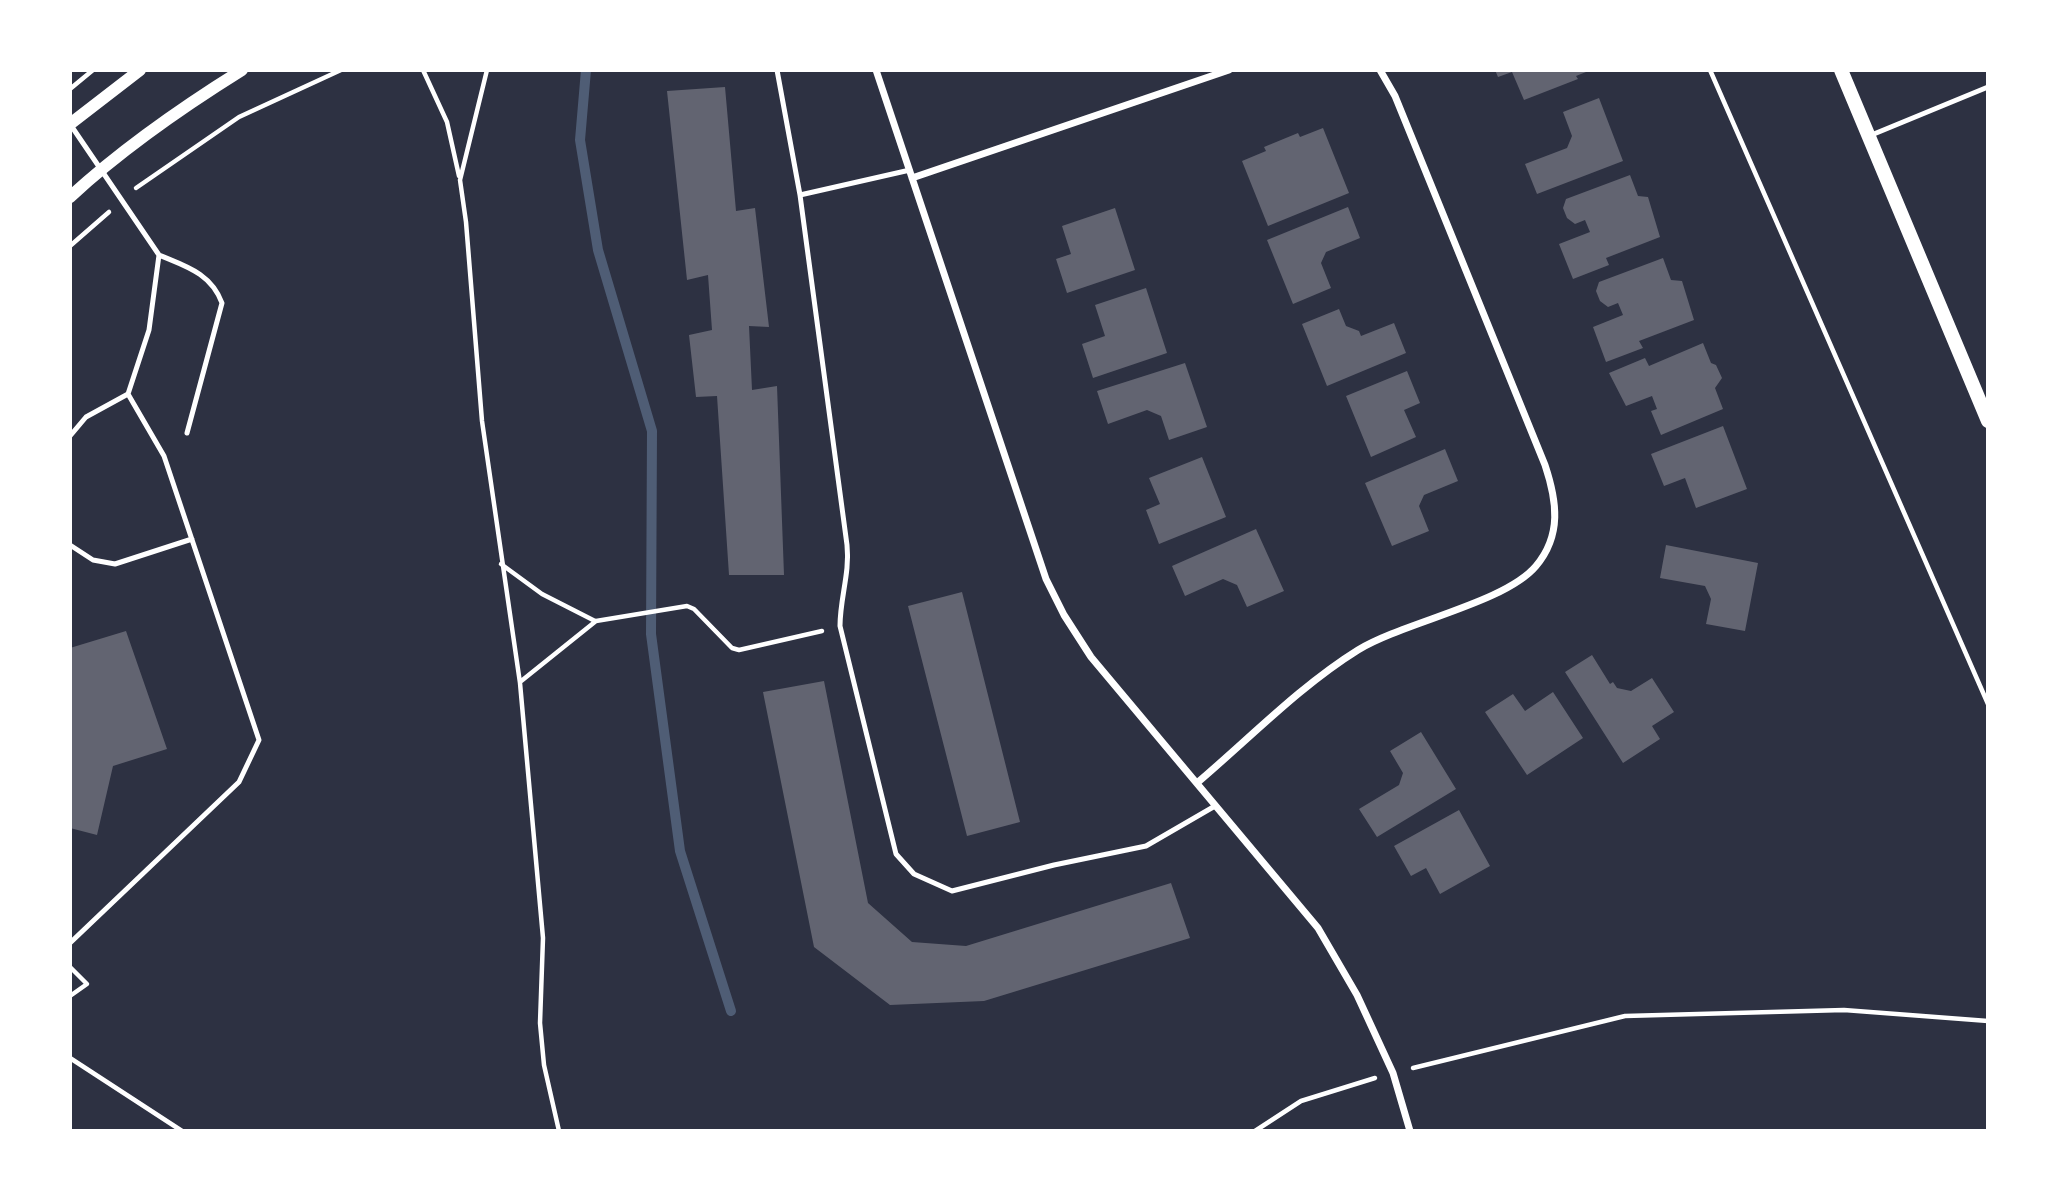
<!DOCTYPE html>
<html>
<head>
<meta charset="utf-8">
<style>
	body { margin:0 }
	#map { position:relative; width:2058px; height:1201px; overflow:hidden; background:#2d3142; font-family:"Sofia Sans Condensed",sans-serif }
	canvas { display:block }
	.frame { position:absolute; inset:0; border:72px solid #fff; pointer-events:none }
</style>
</head>
<body>
<div id="map">
<canvas width="2058" height="1201"></canvas>
<div class="frame"></div>
</div>
<script>
const c = document.querySelector('canvas').getContext('2d');
c.lineJoin = 'round';
function trace(path, color, width, dash) { c.strokeStyle = color; c.lineWidth = width; c.lineCap = dash ? 'butt' : 'round'; c.setLineDash(dash || []); c.stroke(path); }
function paint(path, color) { c.fillStyle = color; c.fill(path, 'evenodd'); }
const stream = new Path2D(`
	M586,70L580,140L598,250L652,431L651,634L680,851L731,1011`);
const building = new Path2D(`
	M1495,70H1591L1576,76L1578,79L1524,100L1512,72L1498,77Z
	M725,87L736,211L755,208L769,327L749,326L752,390L777,386L784,575H729L717,396L696,397L689,335L712,330L708,275L687,280L667,91Z
	M1599,98L1623,161L1537,194L1525,164L1567,148L1572,136L1563,112Z
	M1323,128L1349,193L1268,226L1242,161L1266,151L1264,147L1298,133L1300,137Z
	M1630,175L1638,196L1648,197L1660,237L1606,258L1609,265L1573,279L1559,244L1590,232L1585,220L1575,224L1567,218L1563,208L1566,199Z
	M1348,207L1360,238L1326,252L1321,263L1331,288L1293,304L1267,240Z
	M1115,208L1135,270L1067,293L1056,259L1071,254L1062,226Z
	M1663,258L1671,280L1682,281L1694,320L1639,341L1643,348L1606,362L1593,327L1623,315L1618,303L1608,307L1600,301L1596,291L1599,282Z
	M1146,288L1167,353L1093,378L1082,344L1105,336L1095,305Z
	M1339,309L1346,326L1359,331L1361,336L1394,323L1406,353L1327,386L1302,324Z
	M1703,343L1711,363L1716,365L1722,378L1715,388L1723,409L1661,435L1651,411L1657,409L1652,396L1626,406L1609,373L1645,358L1649,366Z
	M1185,363L1207,427L1169,440L1161,416L1147,410L1108,424L1097,391Z
	M1407,371L1420,403L1404,410L1416,437L1371,457L1346,396Z
	M1723,426L1747,489L1696,508L1685,478L1664,486L1651,454Z
	M1445,449L1458,481L1424,495L1419,506L1429,531L1392,546L1365,483Z
	M1202,457L1226,517L1159,544L1146,510L1160,504L1149,478Z
	M1256,529L1284,591L1247,607L1237,585L1223,579L1185,596L1172,566Z
	M1666,545L1758,563L1745,631L1706,624L1711,599L1705,586L1660,578Z
	M962,592L1020,822L967,836L908,606Z
	M126,631L167,749L113,766L97,835L70,828V648Z
	M1592,655L1610,684L1613,682L1617,688L1631,691L1652,678L1674,712L1652,726L1660,739L1623,763L1565,672Z
	M824,681L868,903L912,942L966,946L1171,883L1190,938L984,1001L890,1005L814,947L763,692Z
	M1553,692L1583,738L1527,775L1485,712L1513,694L1525,711Z
	M1421,732L1456,789L1377,837L1359,809L1399,785L1403,773L1390,751Z
	M1459,810L1490,866L1440,894L1426,868L1411,876L1394,846Z`);
const path = new Path2D(`
	M423,70L447,122L459,176
	M487,70L460,180L466,222L482,421L520,683L543,938L540,1023L544,1065L559,1131
	M1710,70L1988,704
	M70,89L93,70
	M136,188L239,117L341,70
	M70,246L109,212
	M501,564L542,594L595,621
	M520,682L596,621L687,606L694,609L732,648L739,650L822,631
	M70,967L87,984L70,996
	M70,1058L182,1131
	M1413,1068L1625,1016L1844,1010L1988,1021
	M1255,1131L1301,1101L1375,1078`);
const service = new Path2D(`
	M777,70L800,195L847,545C850,573 840,598 840,626L896,854L914,874L952,891L1054,865L1146,846L1215,806
	M1869,136L1988,87
	M800,195L910,170
	M159,255C185,266 211,273 222,303L187,433
	M70,436L86,417L128,394
	M70,545L93,560L115,564L192,539
	M70,943L239,782L259,740L164,456L128,394L149,330L159,255L70,124`);
const minor = new Path2D(`
	M876,70L1046,579L1064,615L1091,657L1318,928L1357,995L1393,1073L1410,1131
	M912,178L1229,70
	M1197,783C1249,739 1300,686 1358,650C1404,622 1505,603 1536,566C1562,535 1557,501 1545,465L1395,96L1380,70`);
const tertiary = new Path2D(`
	M70,124L140,70
	M70,197C123,148 181,108 242,70`);
const secondary = new Path2D(`
	M1841,70L1988,421`);
trace(stream, '#4f5d75', 10);
paint(building, '#626471');
trace(path, '#fff', 4.5);
trace(service, '#fff', 5);
trace(minor, '#fff', 7);
trace(tertiary, '#fff', 12);
trace(secondary, '#fff', 14);
</script>
</body>
</html>
